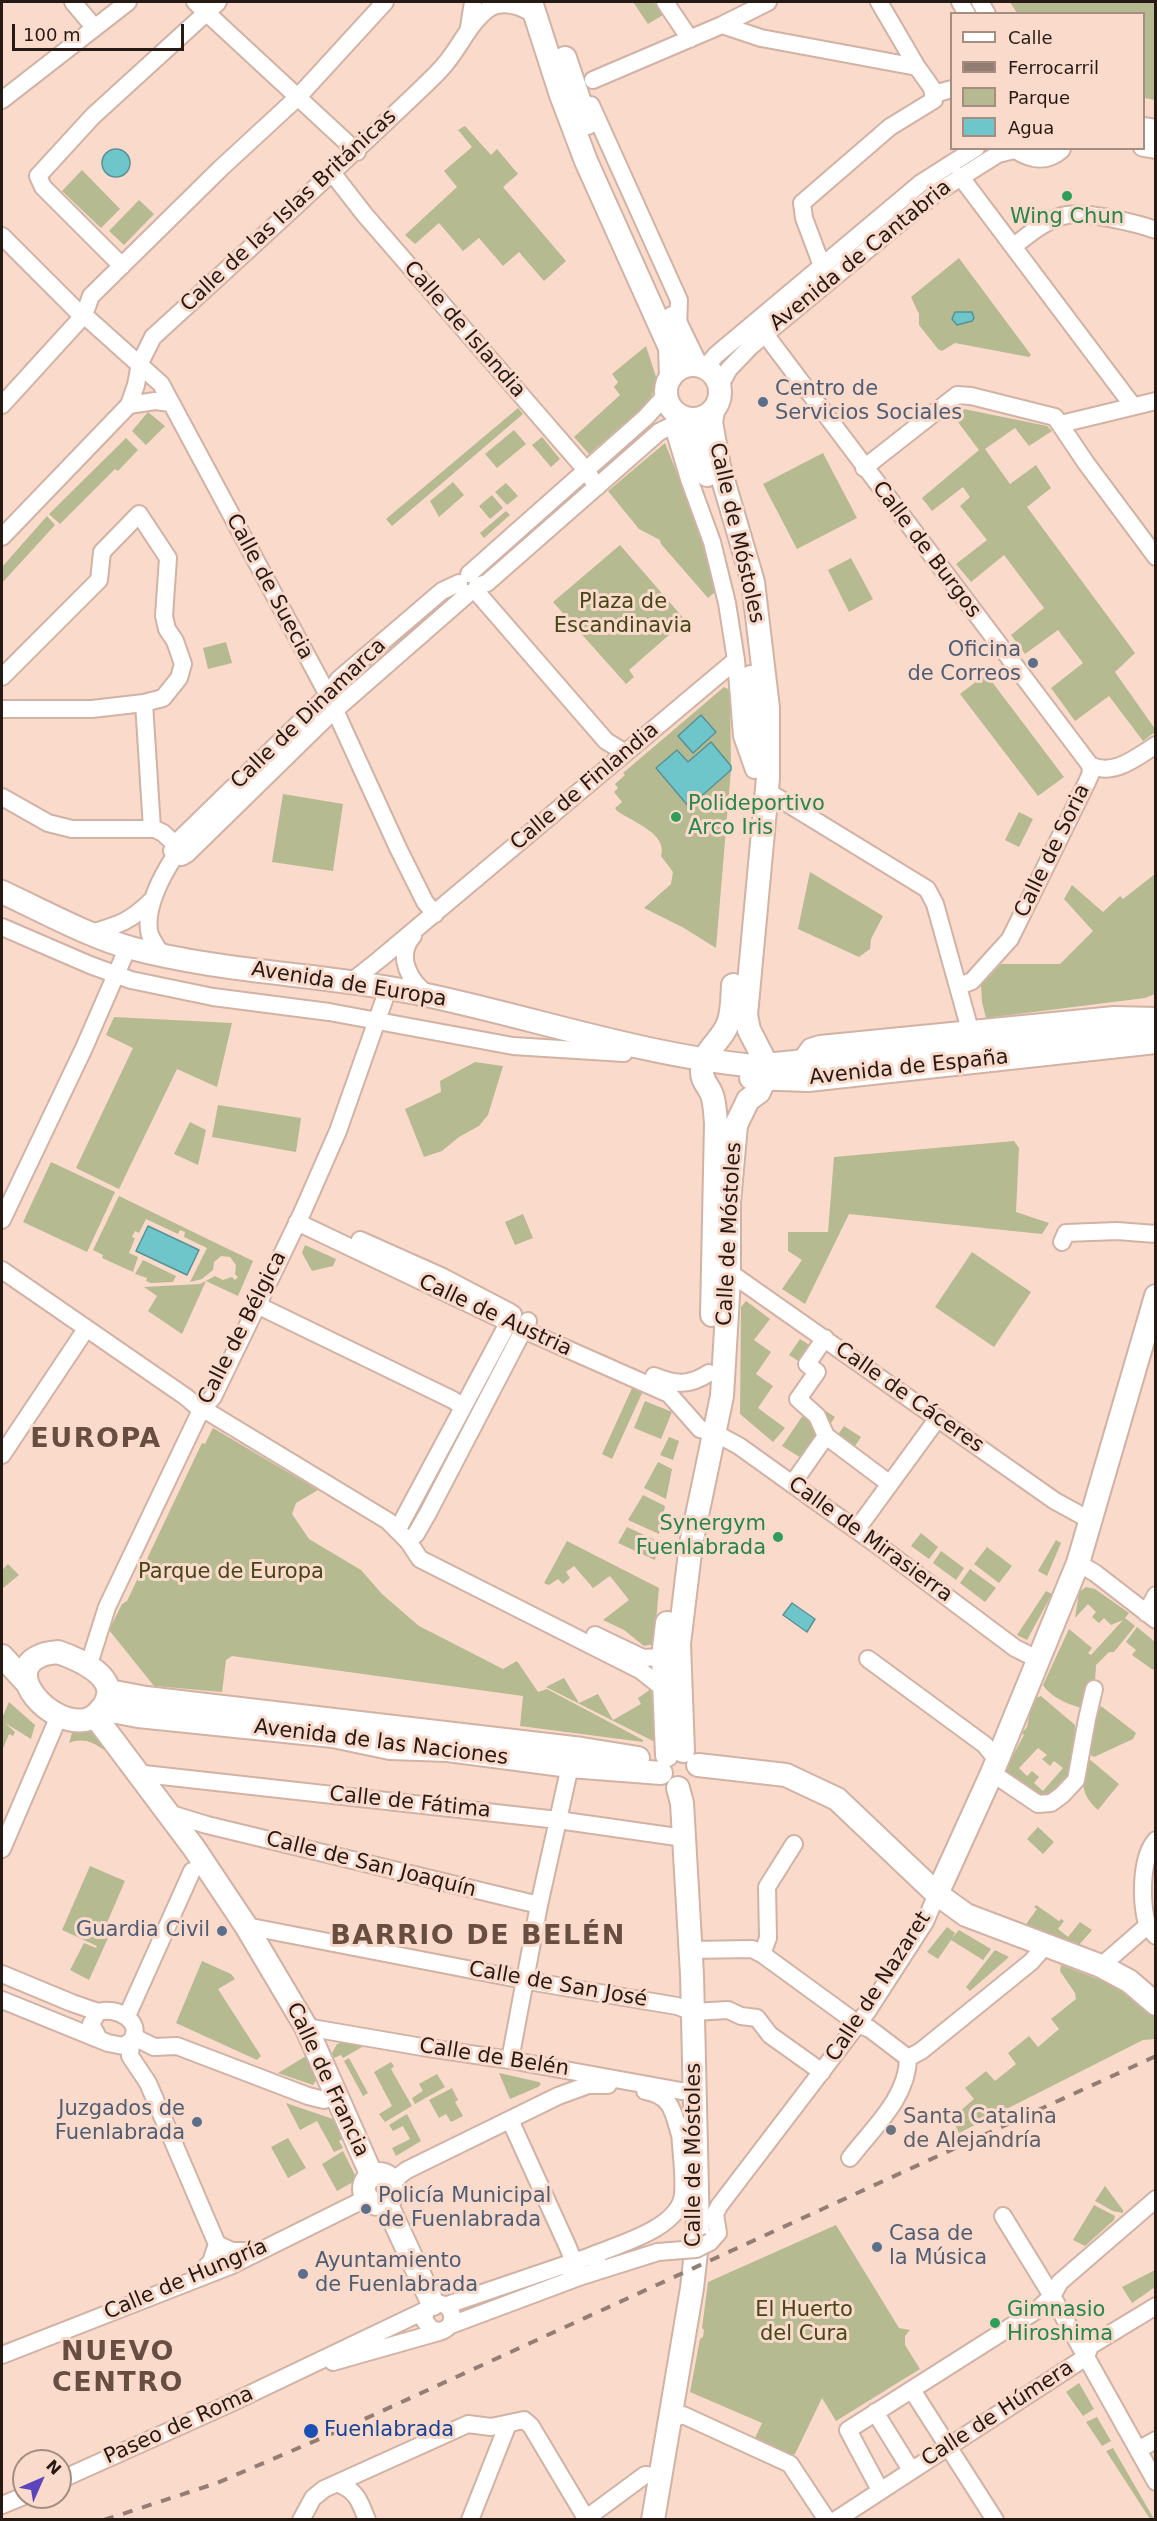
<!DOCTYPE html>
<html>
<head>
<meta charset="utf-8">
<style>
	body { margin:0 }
	#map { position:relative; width:1157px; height:2521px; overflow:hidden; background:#fadacb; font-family:"DejaVu Sans",sans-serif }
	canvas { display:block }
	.frame { position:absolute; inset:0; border:3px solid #261a15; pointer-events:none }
	.legend { position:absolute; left:950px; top:12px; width:195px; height:138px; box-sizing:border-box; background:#fadacb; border:2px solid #a58d82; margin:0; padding:8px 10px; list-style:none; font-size:18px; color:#261a15 }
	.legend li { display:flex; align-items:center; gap:12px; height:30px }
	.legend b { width:30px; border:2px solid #a58d82 }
	.north { position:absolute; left:12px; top:2449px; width:60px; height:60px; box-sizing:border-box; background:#fadacb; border:2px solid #a58d82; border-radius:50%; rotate:45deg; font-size:16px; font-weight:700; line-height:24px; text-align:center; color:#261a15 }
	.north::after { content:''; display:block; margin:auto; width:21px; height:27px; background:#5b45bd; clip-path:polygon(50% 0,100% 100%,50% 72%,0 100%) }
	.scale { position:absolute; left:12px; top:24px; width:172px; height:27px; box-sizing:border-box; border:3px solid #261a15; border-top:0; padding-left:8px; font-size:18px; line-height:21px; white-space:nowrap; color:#261a15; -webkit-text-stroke:4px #fadacb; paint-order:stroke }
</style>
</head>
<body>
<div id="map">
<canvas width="1157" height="2521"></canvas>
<div class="frame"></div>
<ul class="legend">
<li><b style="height:8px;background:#fff"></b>Calle</li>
<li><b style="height:8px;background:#947e73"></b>Ferrocarril</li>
<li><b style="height:16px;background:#b5ba91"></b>Parque</li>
<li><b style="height:16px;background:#6ec6cb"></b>Agua</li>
</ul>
<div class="north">N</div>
<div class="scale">100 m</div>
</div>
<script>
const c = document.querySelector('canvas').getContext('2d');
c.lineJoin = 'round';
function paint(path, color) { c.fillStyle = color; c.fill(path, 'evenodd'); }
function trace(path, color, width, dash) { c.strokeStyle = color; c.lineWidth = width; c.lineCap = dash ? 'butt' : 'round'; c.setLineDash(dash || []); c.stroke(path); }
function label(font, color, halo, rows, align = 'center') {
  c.font = font + ' "DejaVu Sans",sans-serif'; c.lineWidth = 6; c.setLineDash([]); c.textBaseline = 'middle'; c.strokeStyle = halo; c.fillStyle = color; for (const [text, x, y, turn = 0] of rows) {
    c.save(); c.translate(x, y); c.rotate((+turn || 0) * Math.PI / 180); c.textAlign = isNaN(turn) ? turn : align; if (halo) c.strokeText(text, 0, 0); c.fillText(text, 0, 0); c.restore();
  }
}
const green = new Path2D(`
	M633,2H654L663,15L648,24Z
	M1010,2H1155V100L1144,98V14L1017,13Z
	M465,126L491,155L497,149L518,174L503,187L566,261L544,281L519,252L503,266L479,238L463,251L439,223L415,244L405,235L457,187L444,171L472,147L458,130Z
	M82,170L120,209L101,228L62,191Z
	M139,200L154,214L124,245L109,231Z
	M959,258L1031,355L1029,357L955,343L942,351L938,349L919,325V314L911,297Z
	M646,346L657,380L650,401L589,454L574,437L620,395L614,387L618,382L612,374Z
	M518,408L523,414L392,526L386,519Z
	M959,408L1047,426L1052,431L1029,446L1015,428L985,449L1010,484L1036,465L1051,488L1027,507L1135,653L1115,672L1155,729V732L1143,741L1109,696L1075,721L1051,688L1083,663L1058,630L1025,654L1011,635L1044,608L1004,555L971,582L956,564L987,540L960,506L970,497L963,487L932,511L922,498L979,450L952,414Z
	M148,412L165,426L146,445L132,431Z
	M514,430L526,444L497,468L485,454Z
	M542,437L560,459L551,467L532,445Z
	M126,438L138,450L118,471L115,469L60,524L49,514Z
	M665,443L693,513L716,591L708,598L661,544L660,540L639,529L608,491Z
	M823,453L857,518L797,549L763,484Z
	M453,482L464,495L439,517L430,501Z
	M506,483L518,496L507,505L495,492Z
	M577,487L583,493L487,575L482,568Z
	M492,495L503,508L490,519L479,506Z
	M506,511L510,515L484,538L480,533Z
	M47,516L55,525L2,583V567Z
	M620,545L692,628L684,635L677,628L629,670L634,677L626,684L553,602Z
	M851,558L873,599L849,612L828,570Z
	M226,642L232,663L208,669L203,648Z
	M986,674L1064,777L1038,796L960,694Z
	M724,687L730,690L731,770L716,948L684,928L644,908L671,884L673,872L661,856C668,834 633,822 617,811L615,808L622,802L614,792L618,788L615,784L625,775L623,773Z
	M283,794L343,804L333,871L272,862Z
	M1019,812L1033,819L1019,847L1005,840Z
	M810,872L883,916L871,939L870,949L859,957L798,929Z
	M1155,874V994L1145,998L986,1018L982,1002L981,985L1001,964H1060L1093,931L1064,899L1072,885L1103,912L1120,896L1123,899Z
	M114,1017L232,1023L217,1087L177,1069L119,1189L76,1168L133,1048L106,1035Z
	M475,1062L503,1066L488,1115L479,1126L459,1137L442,1151L424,1157L405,1109L441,1092L440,1081Z
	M218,1105L301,1118L296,1152L212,1137Z
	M190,1122L206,1130L198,1165L174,1154Z
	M1014,1141L1019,1148L1016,1212L1049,1223L1042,1234L849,1214L805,1304L782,1289L802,1260L788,1251V1232H828L834,1157Z
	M51,1162L115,1192L87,1252L23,1222Z
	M119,1196L253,1261L238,1296L206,1281L182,1334L148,1311L157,1296L144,1287L200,1284L215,1276L223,1280L232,1277L235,1280L238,1277L235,1274L236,1265L230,1257L221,1256L214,1262L213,1270L202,1279L190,1282L207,1248L184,1237L185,1232L180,1230L178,1234L146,1219L139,1233L135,1231L132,1237L135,1238L129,1253L138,1257L133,1272L102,1258L103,1255L93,1250Z
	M523,1214L533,1238L515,1245L505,1222Z
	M305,1245L336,1259L333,1266L312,1271L302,1253Z
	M972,1252L1031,1292L994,1347L935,1307Z
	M143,1260L176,1276L173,1282L151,1283L146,1281L147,1278L135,1274Z
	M746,1301L770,1319L754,1340L771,1352L756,1374L773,1386L758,1408L785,1428L773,1442L740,1414L741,1307Z
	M800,1339L814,1348L803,1364L789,1355Z
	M633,1386L643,1391L612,1459L602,1454Z
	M645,1401L672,1412L661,1439L634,1428Z
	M812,1402L835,1417L806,1461L782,1446Z
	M844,1426L861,1437L851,1452L834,1440Z
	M213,1428L318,1490L296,1503L292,1514L309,1539L361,1570L382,1594L419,1626L503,1669L517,1661L538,1692L547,1689L643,1740V1742L520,1726L523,1696L232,1656L226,1660L222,1692L154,1686L109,1630L122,1604L127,1601L202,1443L205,1444Z
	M669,1437L679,1441L673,1460L660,1455Z
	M658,1462L672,1469L666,1499L644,1488Z
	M643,1495L665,1506L659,1534L628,1520Z
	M627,1527L659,1542L655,1560L618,1543Z
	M921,1533L938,1547L929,1559L911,1546Z
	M1056,1540L1061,1543L1047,1576L1038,1571Z
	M567,1541L659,1588L654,1644L644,1646L624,1630L603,1620L629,1600L610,1576L593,1588L574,1566L566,1572L570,1578L563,1584L558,1579L549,1585L544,1583Z
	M987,1547L1012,1566L999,1583L974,1564Z
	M941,1551L964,1568L956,1580L933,1563Z
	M8,1564L19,1575L2,1589V1570Z
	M970,1569L996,1588L985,1602L960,1583Z
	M1086,1587L1095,1589L1129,1613L1125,1618L1135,1626L1114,1652H1109L1096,1665L1095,1682L1088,1686L1081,1708C1068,1704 1050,1697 1043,1685L1069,1629L1092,1648L1088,1653L1091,1655L1123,1620L1111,1625L1104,1618L1099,1623L1092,1617L1096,1612L1088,1604L1075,1618L1079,1592Z
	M1046,1591L1052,1594L1027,1640L1017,1635Z
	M1137,1627L1155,1642V1667L1153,1670L1132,1655L1136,1650L1126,1642Z
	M564,1678L579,1703L598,1694L613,1720L641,1704L638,1698L651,1689L657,1738L653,1741L546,1687Z
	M1041,1696L1075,1725L1072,1770L1048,1796L1042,1797L1009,1777L1005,1770L1024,1735L1022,1733L1027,1727L1033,1699ZM1038,1748L1047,1755L1042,1759L1050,1766L1054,1761L1063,1768L1043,1791L1034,1783L1039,1777L1032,1771L1027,1776L1019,1768Z
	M9,1702L35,1725L31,1739L5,1723L15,1732L13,1736L9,1734L2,1751V1718Z
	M1101,1706L1136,1733L1133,1739L1094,1757L1089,1754L1097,1713Z
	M81,1729L93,1731L123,1765C106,1752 90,1734 69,1743L72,1733Z
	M1087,1757L1119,1784L1098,1810C1079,1793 1082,1781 1087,1757Z
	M1038,1827L1054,1842L1043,1854L1027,1839Z
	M90,1866L125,1881L106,1925L113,1927L89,1980L70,1970L84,1943L96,1948L97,1946L62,1930Z
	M1036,1905L1059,1921L1061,1919L1064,1921L1058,1929L1068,1937L1080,1922L1092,1930L1079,1945L1024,1927L1037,1909L1034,1907Z
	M947,1927L955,1933L952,1938L959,1930L991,1949L983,1960L951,1940L938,1959L927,1952Z
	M995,1950L1009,1957L970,1991L966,1987Z
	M202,1961L231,1974L235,1979L218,1989L261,2056L257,2060L176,2023Z
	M1061,1965L1098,1979L1111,1981L1139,2000L1155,2017V2039L1143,2040L959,2133L952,2118L974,2099L965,2088L986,2071L995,2081L1016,2064L1008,2053L1029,2036L1038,2047L1059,2029L1051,2019L1076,1999L1075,1993L1060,1971Z
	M347,2041L360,2044L362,2047L343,2058L341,2055L334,2058L332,2053L337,2044Z
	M306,2056L317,2079L313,2085L278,2073Z
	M349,2058L368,2093L363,2096L344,2061Z
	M391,2062L394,2066L391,2069L412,2106L385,2122L379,2114L392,2106L374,2072Z
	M499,2073L539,2082L541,2084L538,2087L510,2099Z
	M437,2074L445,2087L415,2104L412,2098L423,2091L419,2084Z
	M452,2088L458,2100L455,2102L463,2116L451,2122L446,2114L439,2118L429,2100Z
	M286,2103L333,2119L343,2139L339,2141L343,2148L334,2152L317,2121L300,2130Z
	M407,2114L421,2141L396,2156L392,2148L410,2139L403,2126L393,2131L389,2125Z
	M288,2138L306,2168L288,2178L271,2147Z
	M343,2151L355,2175L353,2182L337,2191L322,2164Z
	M1105,2186L1123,2210V2213L1113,2211L1095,2201Z
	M1094,2205L1115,2216L1114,2220L1085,2246L1073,2240Z
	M836,2225L899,2328L910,2330L905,2336V2345L920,2369L836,2421L822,2398L795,2454L792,2455L755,2438L762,2423L690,2392L700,2339L703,2337L704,2330L702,2328L708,2282Z
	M1155,2270V2287L1132,2303L1122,2287Z
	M1079,2383L1094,2409L1083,2416L1066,2392Z
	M1097,2417L1111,2441L1102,2446L1086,2422Z
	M1113,2448L1154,2519H1150L1106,2451Z`);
const water = new Path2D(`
	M102 163a14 14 0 1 1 28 0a14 14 0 1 1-28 0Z
	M955,312H972L974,318L972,321L957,325L952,319Z
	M701,715L716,732L693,753L678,736Z
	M711,742L731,766V770L689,807L656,768L677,750L688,762Z
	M148,1226L199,1250L187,1275L136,1251Z
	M792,1603L815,1619L807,1632L783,1615Z`);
const minor = new Path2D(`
	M73,2L94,27
	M195,2L357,152
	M665,2L690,39
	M960,2L967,14
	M980,2L987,14
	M722,25L761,38L917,67
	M469,27L473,2
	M593,80L722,25L768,2
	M934,94L952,89
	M2,100L128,2
	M591,105L679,300L678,329
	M333,174L365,215L586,470L597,487
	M960,176L1133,406
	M2,236L78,312L84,315L161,384L328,695L398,848L425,902L435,914
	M1014,246C1028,235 1048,218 1067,215C1086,211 1136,223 1156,230
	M122,266L43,187L38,176L93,116L218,2
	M822,266L804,218L802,203L890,127L934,100L932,88L917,67L879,2
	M765,334L1090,765C1113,777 1137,757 1156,745
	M705,368L716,355L921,183L976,148
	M720,385L729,369L751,346L936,193L998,154L1019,149
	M2,405L84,315L91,296L221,168L298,97L385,2
	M129,405L155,401L171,403
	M1061,424L1156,401
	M673,426L689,479L712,542L727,603L736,660L742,736L754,770
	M864,468L957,395L971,396L1055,417L1086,463L1156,557
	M2,537L129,405L136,385L140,363L153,337C244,254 335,171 424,86C431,79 439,72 446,63C462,44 470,21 491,7C507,0 522,6 536,16
	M469,574L646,417L666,395
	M477,586L487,583L659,432L683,420
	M475,590L606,741L624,752
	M2,677L99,580L102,552L139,514L168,558L164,616L167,629L175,641L183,664L179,678L163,698L144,703L92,709H2
	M144,703L152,829
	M767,791L927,889L935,904L970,1030
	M2,797L48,823L72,829H155L163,833L175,844
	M175,856L182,857L187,854L326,718L469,593
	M2,927L90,965L131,980L213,997L329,1012L513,1046L624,1053
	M91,933C119,925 131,921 152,900
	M413,936C395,956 410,983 429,995
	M162,955C158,949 153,942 150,935C143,911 162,875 175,856L172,851L175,844L328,695L339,679L442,591L459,583
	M344,983L356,978L380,959L736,660
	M959,986L972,981L1010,939L1087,782L1091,773L1090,765
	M800,1061L810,1047L820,1044L1114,1015L1156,1016
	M2,1220L84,1048L128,947
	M297,1222L524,1330L669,1394L700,1429L715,1433L739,1446L883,1549L1015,1648L1037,1659
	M360,1240L443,1277L510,1312
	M1062,1242L1066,1233L1117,1231L1156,1234
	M2,1270L186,1397L201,1410L210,1413L388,1521L408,1541L420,1559L640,1670L664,1689
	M729,1272L1055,1501L1090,1520
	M257,1305L453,1400L463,1407
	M825,1338L807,1364L817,1372L798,1399L817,1416L826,1436
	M654,1376C676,1385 689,1386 709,1373
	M2,1455L86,1329
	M793,1483L826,1436L890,1484
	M398,1529L513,1314
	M857,1529L938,1418
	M408,1541L416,1534L428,1513L528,1321
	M1078,1563L1095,1573L1156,1620
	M1146,1613L1156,1595
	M595,1635L643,1658L663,1657
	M868,1659L985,1745L996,1759
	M89,1664L107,1607L201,1410L213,1397L302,1213L338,1131L388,989
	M135,1773L558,1820L684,1838
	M992,1773L1038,1804L1051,1803L1062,1795L1076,1780L1087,1719L1094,1689
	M168,1813L207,1825L539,1905
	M1156,1840C1140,1858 1141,1902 1147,1924C1148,1928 1152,1932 1156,1936
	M2,1849L59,1716
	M246,1926L534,1982L677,2006L693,2012L728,2010L741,2016L757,2018L770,2035L822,2072
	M690,1950L752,1949L762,1954L858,2024L870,2029L908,2058
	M762,1954L768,1938L767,1887L794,1844
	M1101,1966L1147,1926
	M2,1974L72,2003L98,2012
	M2,2000L108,2043L123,2046L131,2041C145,2021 115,2006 98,2012L91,2024L98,2037
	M127,2016L192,1871
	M306,2027L422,2047L510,2060L681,2091H695
	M134,2037L154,2047L177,2046L308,2096L324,2100L335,2096
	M131,2041L130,2056L148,2083L217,2244L211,2262L198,2275
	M908,2058L921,2051L1031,1962L1045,1946
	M510,2060L539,1905L570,1766
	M645,2091C672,2096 673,2111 680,2135
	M510,2120L567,2245L574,2262L571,2273
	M850,2158C873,2128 908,2097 908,2058
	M392,2181L407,2170L558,2096L588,2085H608
	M1003,2216L1052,2296L1156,2482
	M710,2242L718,2233L715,2214L719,2206L867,2012L925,1922L937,1894
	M217,2244L232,2251H256
	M588,2257C616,2245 680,2229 683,2194C685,2171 680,2148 680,2125
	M447,2305L588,2257L598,2256
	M451,2325L582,2276L658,2252
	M2,2355L230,2266L367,2198
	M333,2362L439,2332
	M912,2390L995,2520
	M875,2412L911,2470
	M672,2419L683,2415L790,2464L827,2520
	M1138,2450L1156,2440
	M60,2480L229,2404L426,2310L433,2304C452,2300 460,2323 442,2331L432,2330L424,2320L426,2310
	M339,2484C357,2491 360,2502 367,2520
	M880,2490L848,2430L1037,2310L1052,2296L1060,2282L1156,2199
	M2,2505L24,2496
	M301,2520L313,2498L324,2489L468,2424L491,2427L524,2420L531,2426L587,2520
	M470,2520L508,2424
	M584,2520L645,2475L659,2476
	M836,2520L1086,2357L1090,2346L1156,2306`);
const major = new Path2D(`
	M531,2L561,95L586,161L670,348L671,377
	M565,58L587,123
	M1144,129L1156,131
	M1144,145L1156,147
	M1018,148C1032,157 1046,159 1059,148
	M673,318L696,365
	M666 392a27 27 0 1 1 54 0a27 27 0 1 1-54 0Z
	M689,419L707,475
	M751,677L753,746
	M2,892C41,910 90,937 131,948C229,974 332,974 431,996C537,1019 647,1056 755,1066L1156,1026
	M751,1078L808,1080L1156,1042
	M712,1315L716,1123C715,1114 715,1103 712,1095C709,1086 701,1081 702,1070C703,1051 720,1042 727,1026C733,1014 732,998 733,985
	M58,1652C78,1659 124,1678 103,1707C98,1713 94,1718 85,1720C49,1726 2,1672 40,1656C46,1653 53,1653 58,1652Z
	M2,1656L26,1682
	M109,1691L146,1698L582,1749L638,1758
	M101,1709L138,1716L333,1736L390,1748L448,1750L570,1766L661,1773
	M95,1716L194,1848L246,1926L306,2027L372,2176
	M683,1751L679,1644L691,1544L722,1396L729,1279V1202L736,1125L748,1100L759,1092L767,1074L766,1063L749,1030L746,1015L768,778V708L753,582L719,466L711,422L713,411
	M667,1755L663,1657L667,1623
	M698,1765L786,1775L837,1799L937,1894L966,1915L1101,1966L1129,1981L1156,2004
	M937,1894L992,1773L1078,1563L1156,1296
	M364 2189a15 15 0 1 1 30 0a15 15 0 1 1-30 0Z
	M386,2203L433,2304
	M653,2520L692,2288L698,2234L692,1975L682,1803L678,1788`);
const rail = new Path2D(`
	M104,2520L217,2483L345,2428L1156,2056`);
const minorBridge = new Path2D(`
	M658,2252L696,2249L710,2242`);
const markers = [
	[1067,196,6,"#2e9e5b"],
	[763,402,6,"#5c6f8a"],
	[1033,663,6,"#5c6f8a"],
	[676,817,6,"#2e9e5b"],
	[778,1537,6,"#2e9e5b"],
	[222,1931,6,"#5c6f8a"],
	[197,2122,6,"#5c6f8a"],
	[891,2130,6,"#6b7280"],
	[366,2209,6,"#5c6f8a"],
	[877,2247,6,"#5c6f8a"],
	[303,2274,6,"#5c6f8a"],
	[995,2323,6,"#2e9e5b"],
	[311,2431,8,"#1a4fb4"]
];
const streetNames = [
	["Calle de las Islas Británicas",289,211,-43],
	["Avenida de Cantabria",861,256,-39],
	["Calle de Islandia",464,330,49],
	["Calle de Móstoles",736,533,77],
	["Calle de Burgos",926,550,53],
	["Calle de Suecia",269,587,62],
	["Calle de Dinamarca",309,714,-44],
	["Calle de Finlandia",585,787,-40],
	["Calle de Soria",1053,851,-64],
	["Avenida de Europa",349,985,9],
	["Avenida de España",909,1068,-6],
	["Calle de Móstoles",730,1234,-87],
	["Calle de Austria",495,1316,25],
	["Calle de Bélgica",243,1328,-63],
	["Calle de Cáceres",909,1398,35],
	["Calle de Mirasierra",870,1540,36],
	["Avenida de las Naciones",381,1743,7],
	["Calle de Fátima",410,1803,6],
	["Calle de San Joaquín",371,1865,14],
	["Calle de San José",558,1985,10],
	["Calle de Nazaret",879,1987,-57],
	["Calle de Belén",494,2058,9],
	["Calle de Francia",327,2080,65],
	["Calle de Móstoles",695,2155,-90],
	["Calle de Hungría",186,2280,-23],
	["Calle de Húmera",998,2414,-33],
	["Paseo de Roma",179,2426,-24]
];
const leisureNames = [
	["Wing Chun",1067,218,"center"],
	["Polideportivo",688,805],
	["Arco Iris",688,829],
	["Synergym",766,1525,"right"],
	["Fuenlabrada",766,1549,"right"],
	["Gimnasio",1007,2311],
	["Hiroshima",1007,2335]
];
const serviceNames = [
	["Centro de",775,390],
	["Servicios Sociales",775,414],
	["Oficina",1021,651,"right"],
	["de Correos",1021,675,"right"],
	["Guardia Civil",210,1931,"right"],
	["Juzgados de",185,2110,"right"],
	["Fuenlabrada",185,2134,"right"],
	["Policía Municipal",378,2197],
	["de Fuenlabrada",378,2221],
	["Casa de",889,2235],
	["la Música",889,2259],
	["Ayuntamiento",315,2262],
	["de Fuenlabrada",315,2286]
];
const parkNames = [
	["Plaza de",623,603],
	["Escandinavia",623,627],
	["Parque de Europa",231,1573],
	["El Huerto",804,2311],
	["del Cura",804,2335]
];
const worshipNames = [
	["Santa Catalina",903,2118],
	["de Alejandría",903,2142]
];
const transitNames = [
	["Fuenlabrada",324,2431]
];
const districtNames = [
	["EUROPA",96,1440],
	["BARRIO DE BELÉN",478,1937],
	["NUEVO",118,2353],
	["CENTRO",118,2384]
];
paint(green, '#b5ba91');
paint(water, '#6ec6cb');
trace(water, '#589294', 1.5);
trace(minor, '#d1b2a4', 20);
trace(major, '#d1b2a4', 26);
trace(minor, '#fff', 16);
trace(major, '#fff', 22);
trace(rail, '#947e73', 4, [10, 10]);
trace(minorBridge, '#d1b2a4', 20, []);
trace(minorBridge, '#fff', 16);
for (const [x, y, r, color] of markers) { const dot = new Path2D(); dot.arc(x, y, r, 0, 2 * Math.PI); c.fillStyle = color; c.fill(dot); trace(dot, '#fadacb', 2); }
label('21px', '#261a15', '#fadacb', streetNames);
label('21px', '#27864d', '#fadacb', leisureNames, 'left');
label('21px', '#4e5e75', '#fadacb', serviceNames, 'left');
label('21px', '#444717', '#fadacb', parkNames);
label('21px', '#5b616d', '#fadacb', worshipNames, 'left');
label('21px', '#164399', '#fadacb', transitNames, 'left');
c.letterSpacing = '1.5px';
label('bold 27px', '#684d41', '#fadacb', districtNames);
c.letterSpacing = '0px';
</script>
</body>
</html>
